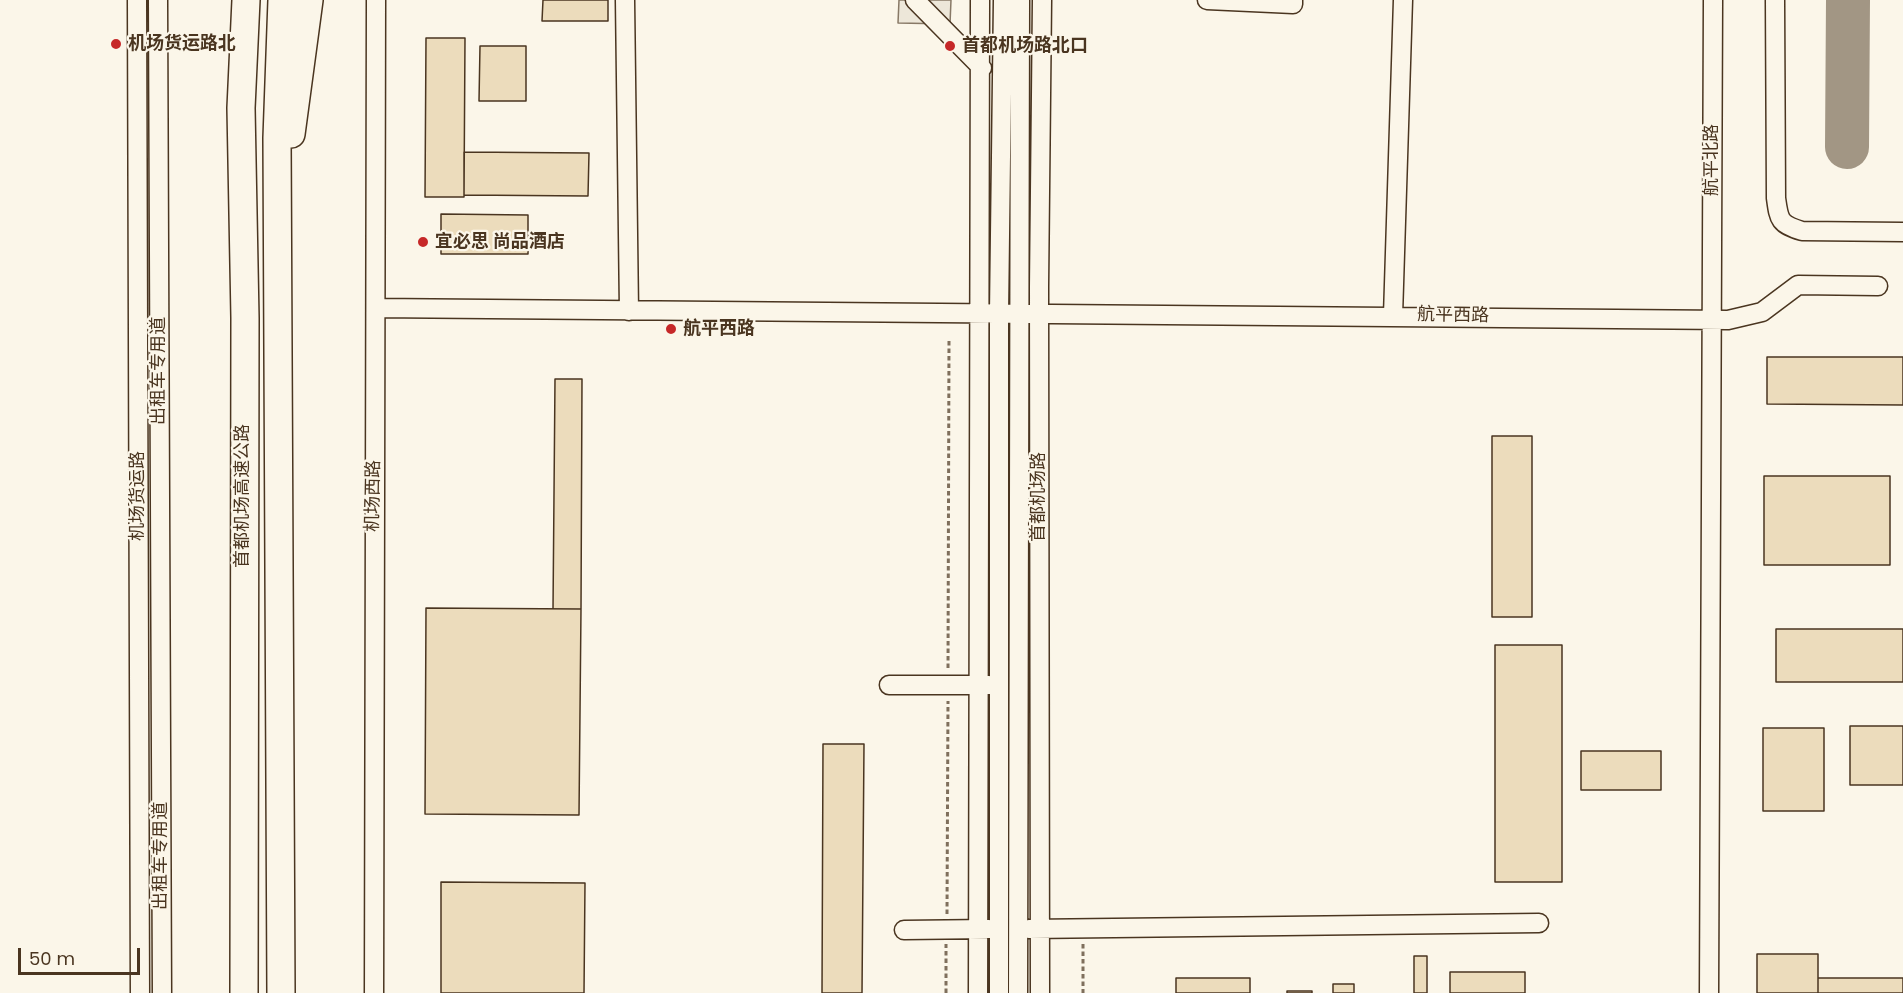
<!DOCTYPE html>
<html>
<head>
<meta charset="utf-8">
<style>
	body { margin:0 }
	#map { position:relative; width:1903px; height:993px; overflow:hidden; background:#fbf6e9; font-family:Poppins,sans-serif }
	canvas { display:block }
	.scale { position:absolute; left:18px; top:948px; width:122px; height:27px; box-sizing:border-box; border:3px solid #4a3520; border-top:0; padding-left:8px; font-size:18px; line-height:21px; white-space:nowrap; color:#4a3520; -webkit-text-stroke:4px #fbf6e9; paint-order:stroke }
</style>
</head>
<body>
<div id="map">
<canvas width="1903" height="993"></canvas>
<div class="scale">50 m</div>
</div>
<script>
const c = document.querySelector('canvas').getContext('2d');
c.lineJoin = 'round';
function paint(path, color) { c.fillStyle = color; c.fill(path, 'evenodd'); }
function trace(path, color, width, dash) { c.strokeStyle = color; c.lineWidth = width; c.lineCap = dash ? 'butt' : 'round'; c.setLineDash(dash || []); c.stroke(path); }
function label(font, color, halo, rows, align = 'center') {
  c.font = font + ' Poppins,"Noto Sans SC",sans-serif'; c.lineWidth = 4.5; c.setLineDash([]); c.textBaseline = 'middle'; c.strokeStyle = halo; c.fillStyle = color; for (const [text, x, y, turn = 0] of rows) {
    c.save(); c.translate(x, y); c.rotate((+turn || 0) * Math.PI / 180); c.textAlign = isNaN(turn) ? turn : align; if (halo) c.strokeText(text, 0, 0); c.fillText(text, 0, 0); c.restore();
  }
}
const parking = new Path2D(`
	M899,0H951L950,24L898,23Z`);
const taxiway = new Path2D(`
	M1847,147L1848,0`);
const building = new Path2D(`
	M543,0H608V21H542Z
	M426,38H465L464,197H425Z
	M480,46H526V101H479Z
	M464,152L589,153L588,196L464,195Z
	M441,214L528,215V254H441Z
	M1767,357H1903V405L1767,404Z
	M555,379H582L581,609H553Z
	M1492,436H1532V617H1492Z
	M1764,476H1890V565H1764Z
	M426,608L581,609L579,815L425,814Z
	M1776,629H1903V682H1776Z
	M1495,645H1562V882H1495Z
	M1850,726H1903V785H1850Z
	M1763,728H1824V811H1763Z
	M823,744H864L862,993H822Z
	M1581,751H1661V790H1581Z
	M441,882L585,883L584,993H441Z
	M1757,954H1818V993H1757Z
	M1414,956H1427V993H1414Z
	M1450,972H1525V993H1450Z
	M1176,978H1250V993H1176Z
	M1818,978H1903V993H1818Z
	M1333,984H1354V993H1333Z
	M1287,991H1312V993H1287Z`);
const path = new Path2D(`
	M948,668L949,340
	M947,914L948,701
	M1083,944V993
	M946,993V944`);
const minor = new Path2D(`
	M137,0L140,993
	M158,0L162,993
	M625,0L629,311
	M915,0L982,68
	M1207,0L1293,4V0
	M1775,0L1776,198C1779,220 1779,224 1802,231L1903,232
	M376,308L1728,320L1762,312L1798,285L1878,286
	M1393,316L1403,0
	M889,685H989
	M1029,929L1539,923
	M904,930L989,929
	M374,993L376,0
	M978,993L980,0
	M999,993V313L1003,0
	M1018,993L1020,0
	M1040,993L1039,287L1042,0
	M1709,993L1713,0`);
const highway = new Path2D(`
	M291,134L309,0
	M244,993L245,318L241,108L246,0
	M281,993L277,138L282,0`);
const markers = [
	[116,44,6,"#c62828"],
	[950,46,6,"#c62828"],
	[423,242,6,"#c62828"],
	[671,329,6,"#c62828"]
];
const poiNames = [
	["机场货运路北",128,44],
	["首都机场路北口",962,46],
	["宜必思 尚品酒店",435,242],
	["航平西路",683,329]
];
const streetNames = [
	["航平北路",1712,160,-90],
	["航平西路",1453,316,1],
	["出租车专用道",159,371,-90],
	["机场货运路",138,496,-90],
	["首都机场高速公路",243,496,-90],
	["机场西路",374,496,-89],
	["首都机场路",1039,497,-90],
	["出租车专用道",161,856,-90]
];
paint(parking, '#ede7d9');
trace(parking, '#887966', 1.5);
trace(taxiway, '#a29684', 44);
paint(building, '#ecdcbc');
trace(building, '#4a3520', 1.5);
trace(minor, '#4a3520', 21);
trace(highway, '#4a3520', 30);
trace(path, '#7f6f5c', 3, [4.5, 3]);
trace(minor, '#fbf6e9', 18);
trace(highway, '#fbf6e9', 27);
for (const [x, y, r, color] of markers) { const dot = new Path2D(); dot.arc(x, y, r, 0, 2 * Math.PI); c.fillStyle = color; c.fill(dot); trace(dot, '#fbf6e9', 2); }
label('bold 18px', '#4a3520', '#fbf6e9', poiNames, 'left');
label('18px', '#4a3520', '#fbf6e9', streetNames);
</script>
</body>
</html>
